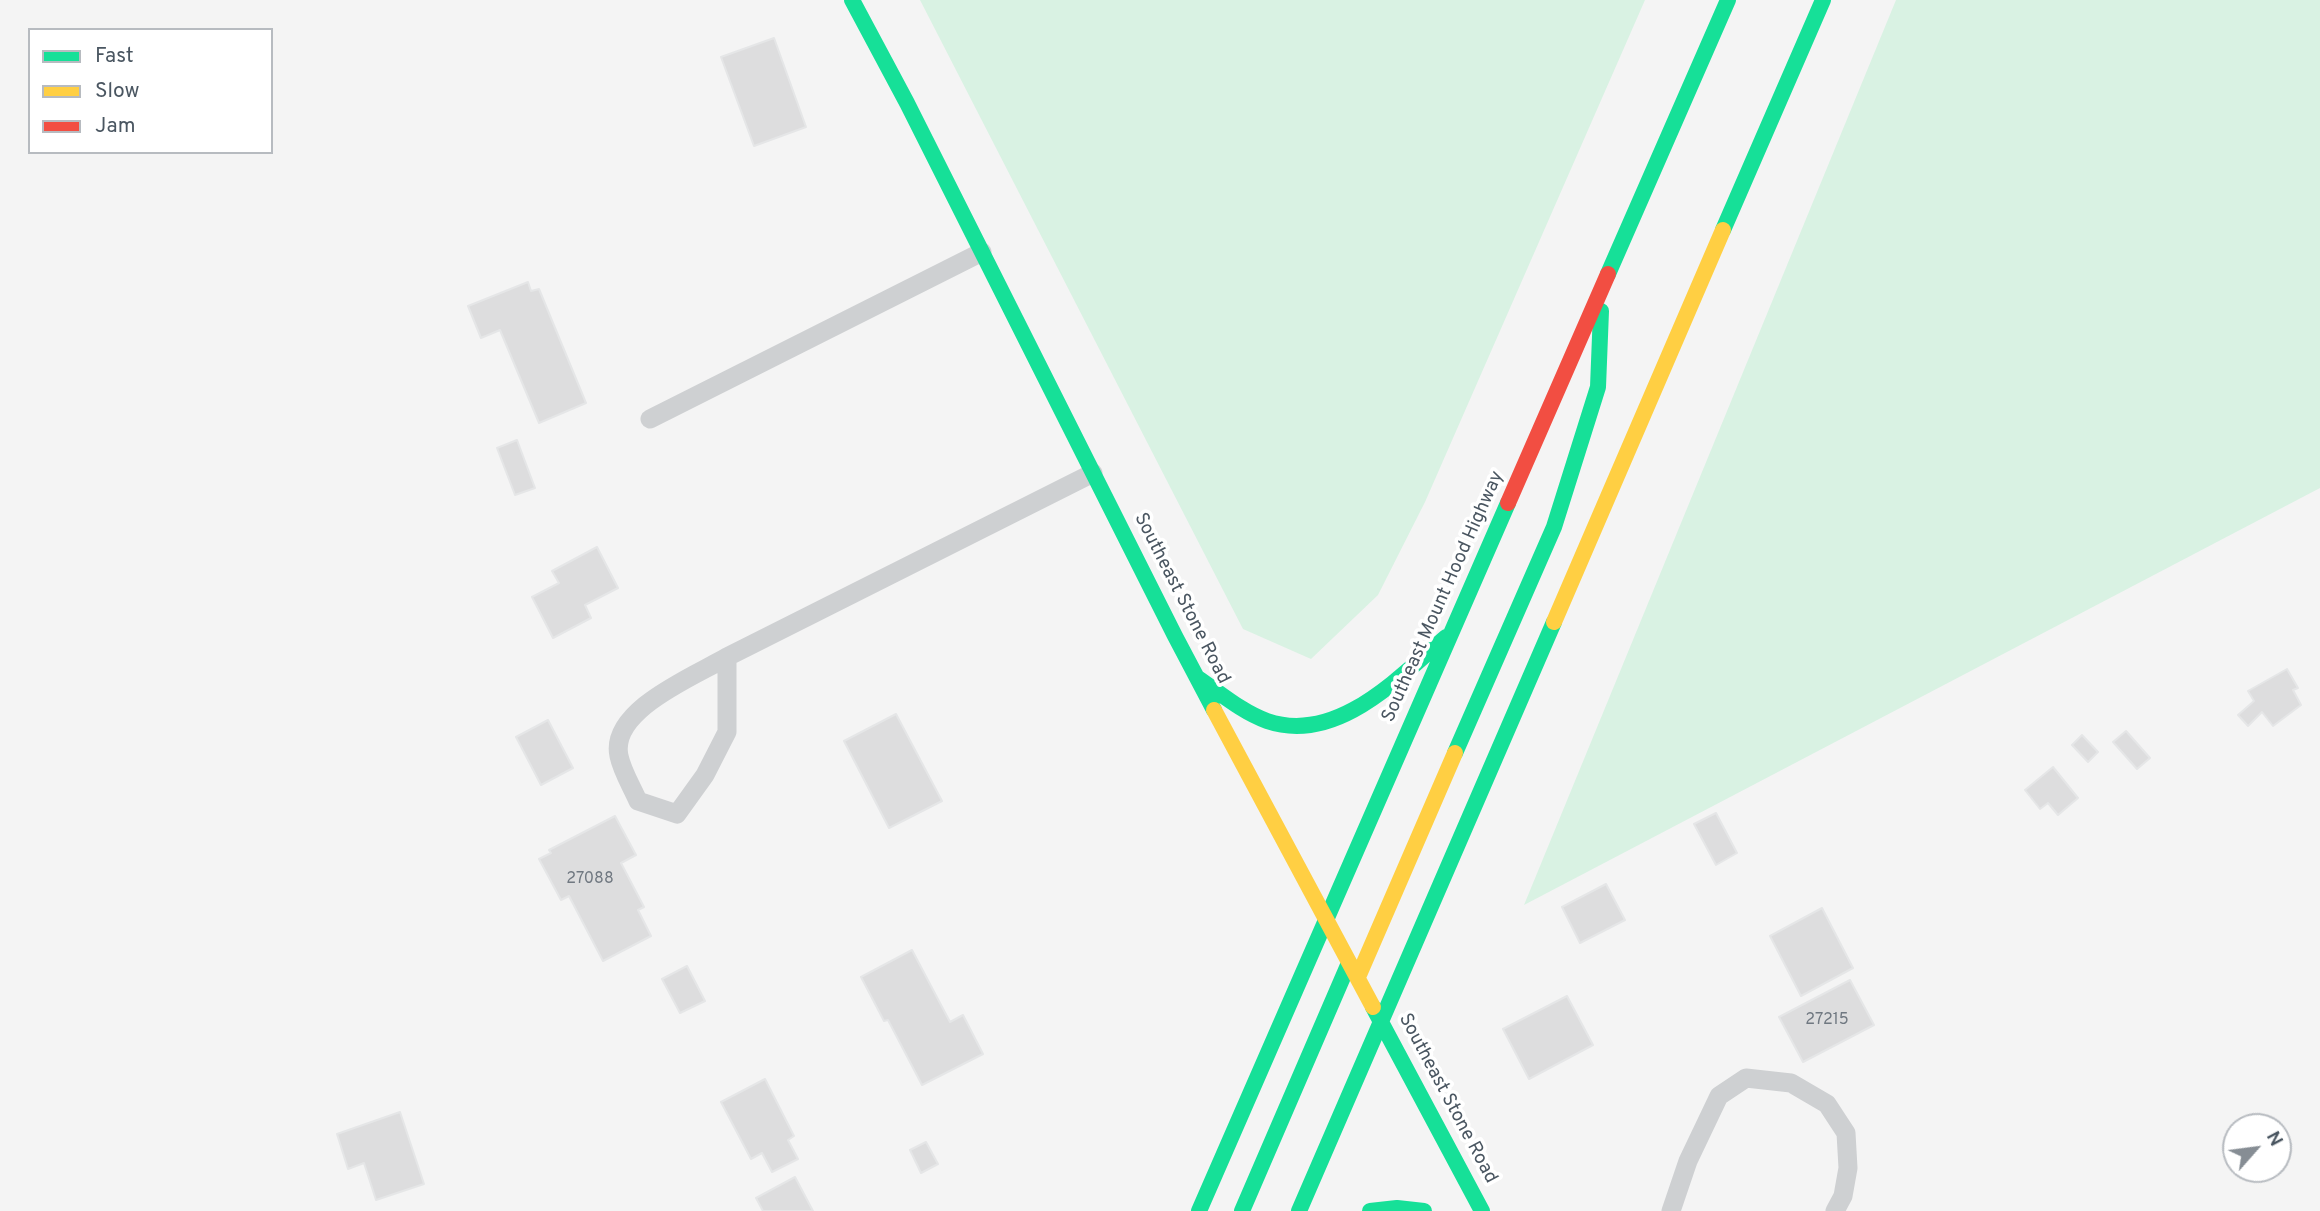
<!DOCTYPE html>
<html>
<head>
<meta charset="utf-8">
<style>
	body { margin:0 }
	#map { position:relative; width:2320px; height:1211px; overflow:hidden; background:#f4f4f4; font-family:Overpass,sans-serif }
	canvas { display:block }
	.legend { position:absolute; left:28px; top:28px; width:245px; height:126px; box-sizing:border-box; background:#fff; border:2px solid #b7bbc0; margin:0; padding:9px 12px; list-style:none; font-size:21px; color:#4a5661 }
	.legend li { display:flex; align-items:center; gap:14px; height:35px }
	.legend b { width:35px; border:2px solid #b7bbc0 }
	.north { position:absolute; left:2222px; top:1113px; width:70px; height:70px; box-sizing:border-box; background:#fff; border:2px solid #b7bbc0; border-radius:50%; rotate:62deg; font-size:19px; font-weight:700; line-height:28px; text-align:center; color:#4a5661 }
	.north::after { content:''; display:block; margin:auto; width:24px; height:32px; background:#868d94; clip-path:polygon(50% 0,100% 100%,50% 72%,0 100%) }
</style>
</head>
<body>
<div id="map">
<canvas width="2320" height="1211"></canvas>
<ul class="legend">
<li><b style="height:9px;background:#16e098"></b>Fast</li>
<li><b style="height:9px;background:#ffcf43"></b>Slow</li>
<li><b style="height:9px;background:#f24e42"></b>Jam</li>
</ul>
<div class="north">N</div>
</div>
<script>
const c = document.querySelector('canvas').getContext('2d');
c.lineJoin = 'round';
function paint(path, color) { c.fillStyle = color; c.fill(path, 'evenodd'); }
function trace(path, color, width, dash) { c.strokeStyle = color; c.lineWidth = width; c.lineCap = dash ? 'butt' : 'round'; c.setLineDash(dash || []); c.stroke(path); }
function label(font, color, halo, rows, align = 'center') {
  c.font = font + ' Overpass,sans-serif'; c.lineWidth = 7; c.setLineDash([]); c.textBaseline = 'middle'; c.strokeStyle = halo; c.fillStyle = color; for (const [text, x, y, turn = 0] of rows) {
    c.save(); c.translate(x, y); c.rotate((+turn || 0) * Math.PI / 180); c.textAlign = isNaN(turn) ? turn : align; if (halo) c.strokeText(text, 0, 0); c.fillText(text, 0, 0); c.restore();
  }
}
const green = new Path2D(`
	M920,0H1645L1425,502L1378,595L1311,659L1243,629Z
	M1896,0H2320V488L1524,905Z`);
const building = new Path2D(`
	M774,38L806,127L754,146L721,57Z
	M528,282L531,291L539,289L586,403L539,423L500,330L481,338L468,306Z
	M517,440L535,488L515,495L497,448Z
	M597,547L618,588L585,605L591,618L553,638L532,597L559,583L552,571Z
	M2287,669L2298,688L2293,690L2301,705L2273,726L2262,712L2248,726L2238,715L2254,701L2248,691Z
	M896,714L942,801L889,828L844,741Z
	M548,720L573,768L541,785L516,737Z
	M2126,731L2150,758L2137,769L2113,742Z
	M2082,735L2098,752L2088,762L2072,745Z
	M2053,767L2078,798L2058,815L2048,803L2040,809L2025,790Z
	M1716,813L1737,853L1716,865L1694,824Z
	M615,816L636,855L621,863L644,907L638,910L651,936L603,961L569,896L561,900L539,859L551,853L549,850Z
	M1606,884L1625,920L1580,943L1562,907Z
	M1822,908L1853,968L1801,996L1770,936Z
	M912,950L950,1022L963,1015L983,1054L922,1085L888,1020L884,1021L861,977Z
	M687,966L705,1001L680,1013L662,979Z
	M1850,980L1874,1025L1803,1062L1779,1017Z
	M1567,996L1593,1045L1529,1079L1503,1029Z
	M765,1079L794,1136L788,1140L798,1159L772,1172L762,1153L751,1159L721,1102Z
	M400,1112L424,1184L376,1200L364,1163L348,1169L337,1134Z
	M926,1142L938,1164L921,1173L910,1150Z
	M795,1177L813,1211H763L756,1198Z`);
const lane = new Path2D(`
	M650,419L982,252
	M727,657C695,676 609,710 619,756C622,771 632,787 638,801L677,814L705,775L727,732V657L1093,473
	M1671,1211L1688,1161L1719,1096L1746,1078L1791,1083L1827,1104L1846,1133L1848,1168L1843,1196L1835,1211`);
const fast = new Path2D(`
	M852,0L907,103L1175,636L1214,710
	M1723,230L1823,0
	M1608,274L1728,0
	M1198,678C1220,693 1242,712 1267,721C1337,745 1399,677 1446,637
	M1455,753L1554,527L1598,387L1601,311
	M1373,1007L1482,1211
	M1199,1211L1508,503
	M1242,1211L1349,963
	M1299,1211L1554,622
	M1370,1211L1397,1208L1424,1211`);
const slow = new Path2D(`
	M1554,622L1723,230
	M1214,710L1373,1007
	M1358,977L1455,753`);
const jam = new Path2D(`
	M1508,503L1608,274`);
const numberNames = [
	["27088",590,880],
	["27215",1827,1021]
];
const streetNames = [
	["Southeast Mount Hood Highway",1444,597,-66],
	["Southeast Stone Road",1181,599,63],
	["Southeast Stone Road",1447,1099,62]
];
paint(green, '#d9f2e3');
paint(building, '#ddddde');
trace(building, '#e5e6e7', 2);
trace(lane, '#ced0d2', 19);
trace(fast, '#16e098', 16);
trace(slow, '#ffcf43', 16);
trace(jam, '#f24e42', 16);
label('16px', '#707881', null, numberNames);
label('19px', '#4a5661', '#fff', streetNames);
</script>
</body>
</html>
